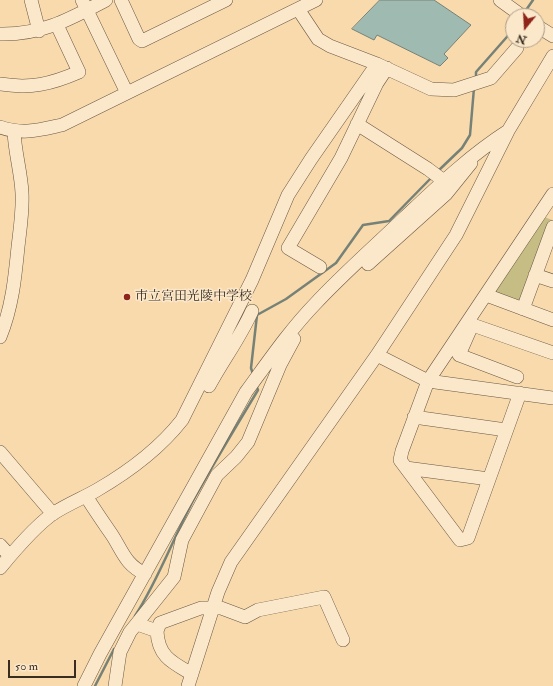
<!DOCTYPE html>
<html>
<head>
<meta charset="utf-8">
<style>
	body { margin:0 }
	#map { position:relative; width:553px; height:686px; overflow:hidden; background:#f9daad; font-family:"IM FELL Double Pica",serif }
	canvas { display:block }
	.north { position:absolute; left:505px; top:8px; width:40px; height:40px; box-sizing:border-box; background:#fbe7ca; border:1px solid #ad9d86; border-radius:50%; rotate:198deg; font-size:11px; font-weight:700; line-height:16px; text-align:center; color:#382d20 }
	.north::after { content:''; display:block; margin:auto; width:14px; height:18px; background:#8f2418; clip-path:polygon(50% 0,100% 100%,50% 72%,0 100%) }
	.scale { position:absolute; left:8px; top:660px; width:68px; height:18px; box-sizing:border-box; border:2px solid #382d20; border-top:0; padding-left:5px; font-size:12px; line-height:14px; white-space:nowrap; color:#382d20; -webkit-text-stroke:3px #fbe7ca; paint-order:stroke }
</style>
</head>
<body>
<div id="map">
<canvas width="553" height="686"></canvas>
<div class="north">N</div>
<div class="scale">50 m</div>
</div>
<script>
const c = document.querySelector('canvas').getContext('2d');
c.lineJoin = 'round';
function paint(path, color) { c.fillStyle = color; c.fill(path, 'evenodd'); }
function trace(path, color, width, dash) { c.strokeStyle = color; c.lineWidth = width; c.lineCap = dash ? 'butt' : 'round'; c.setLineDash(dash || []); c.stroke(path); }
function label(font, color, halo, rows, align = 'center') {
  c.font = font + ' "IM FELL Double Pica","Noto Serif JP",serif'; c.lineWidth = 3; c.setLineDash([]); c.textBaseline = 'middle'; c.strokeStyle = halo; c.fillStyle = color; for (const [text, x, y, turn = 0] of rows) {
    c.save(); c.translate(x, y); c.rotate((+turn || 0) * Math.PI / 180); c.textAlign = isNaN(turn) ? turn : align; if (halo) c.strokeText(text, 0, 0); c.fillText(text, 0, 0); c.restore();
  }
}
const green = new Path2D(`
	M542,216L552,220L520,302L494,292Z`);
const water = new Path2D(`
	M380,0H434L471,25L444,54L448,58L440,66L377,35L374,40L352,29Z`);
const stream = new Path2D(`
	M524,13L533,0
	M476,79V72L513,30
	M438,171L462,148L470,135L474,88
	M253,374L251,368L257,315L286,299L336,263L363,225L389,221L432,177
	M135,616C159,579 174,536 195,497C215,461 237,425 258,390L256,385
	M95,686L114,649`);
const minor = new Path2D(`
	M31,0L39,31
	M82,0L127,93
	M121,0L139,39L142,41L226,0
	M500,0L522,16
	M298,9L318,39L330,46L377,64L431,89L454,90L491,78L517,48
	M537,26L553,36
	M0,34C42,35 70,19 106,0
	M0,84C31,89 51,84 79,72L57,25
	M357,124L428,169L444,181
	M0,127C23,135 39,130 62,125L316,0
	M368,264L446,194L471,163
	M320,267L288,248L341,158L377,83L387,68
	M535,275L553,281
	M486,295L553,320
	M523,309L553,227
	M467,323L553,353
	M470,330L459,355L517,377
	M0,337C12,308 15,278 18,247C20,229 23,211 22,193C21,172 15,153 14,132
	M377,355L428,381L553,398
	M209,386C223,360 240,338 252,311
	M520,393L468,538L460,540L400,460L402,451L428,381L553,194
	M414,417L506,430
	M0,452L53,514
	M406,468L489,479
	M86,496C94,509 103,522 112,535C123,552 125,564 145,574
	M0,545L10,556
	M0,568C14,551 36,525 54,513C68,504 83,498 97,490C128,472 160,448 182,420L252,280L288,195L311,159L377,64
	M137,624L157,631L160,623L201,608H221L245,617L258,610L324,597L343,640
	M157,631C158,657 173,663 192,674
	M84,686L100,654L246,392C268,362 289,331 315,304C343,274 374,247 403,219C437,187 469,156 508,131
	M115,686L120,652L130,632L174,577L182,540L217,475L236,457L248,442L280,365L294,339
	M188,686L218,592L231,562L377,355L456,235L508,131L553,56`);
const markers = [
	[127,297,4,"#8f2418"]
];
const poiNames = [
	["市立宮田光陵中学校",135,297]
];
paint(green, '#c6bd84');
paint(water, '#9fbab1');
trace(water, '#768277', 1);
trace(stream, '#768277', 2.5);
trace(minor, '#685843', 14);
trace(minor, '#fbe7ca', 13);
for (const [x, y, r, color] of markers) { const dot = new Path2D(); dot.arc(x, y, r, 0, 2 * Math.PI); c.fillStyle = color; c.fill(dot); trace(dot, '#fbe7ca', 1.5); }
label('13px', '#382d20', '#fbe7ca', poiNames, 'left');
</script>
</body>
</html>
